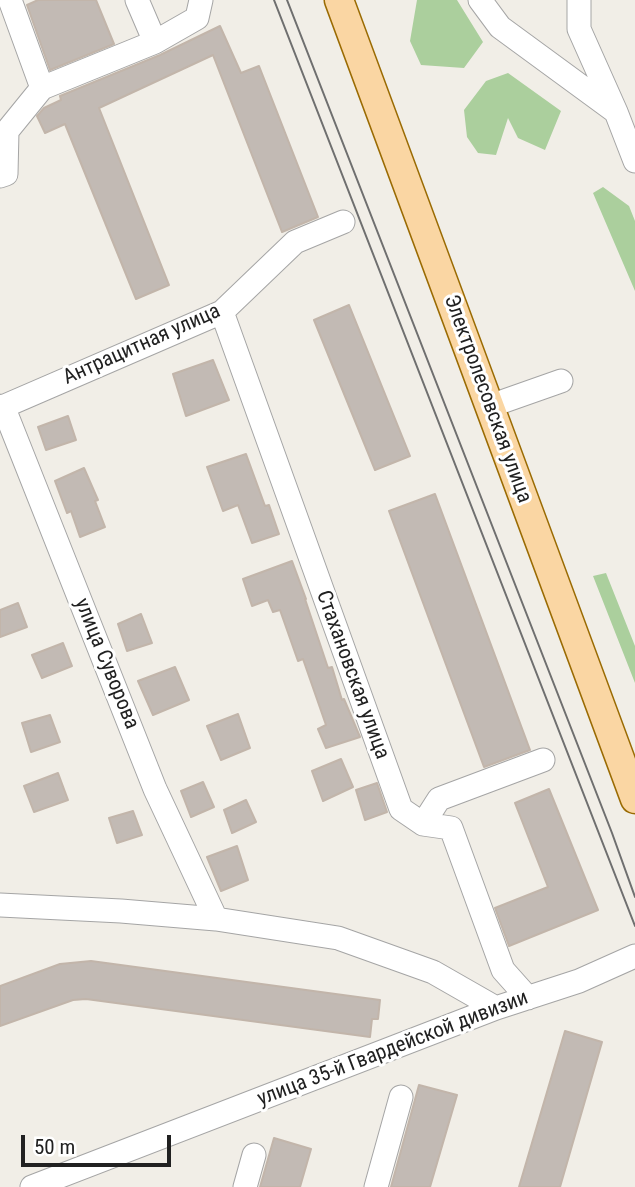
<!DOCTYPE html>
<html>
<head>
<meta charset="utf-8">
<style>
	body { margin:0 }
	#map { position:relative; width:635px; height:1187px; overflow:hidden; background:#f1eee7; font-family:"Roboto Condensed",sans-serif }
	canvas { display:block }
	.scale { position:absolute; left:21px; top:1135px; width:150px; height:32px; box-sizing:border-box; border:4px solid #212121; border-top:0; padding-left:9px; font-size:21px; line-height:24px; white-space:nowrap; color:#212121; -webkit-text-stroke:5px #fff; paint-order:stroke }
</style>
</head>
<body>
<div id="map">
<canvas width="635" height="1187"></canvas>
<div class="scale">50 m</div>
</div>
<script>
const c = document.querySelector('canvas').getContext('2d');
c.lineJoin = 'round';
function paint(path, color) { c.fillStyle = color; c.fill(path, 'evenodd'); }
function trace(path, color, width, dash) { c.strokeStyle = color; c.lineWidth = width; c.lineCap = dash ? 'butt' : 'round'; c.setLineDash(dash || []); c.stroke(path); }
function label(font, color, halo, rows, align = 'center') {
  c.font = font + ' "Roboto Condensed",sans-serif'; c.lineWidth = 6; c.setLineDash([]); c.textBaseline = 'middle'; c.strokeStyle = halo; c.fillStyle = color; for (const [text, x, y, turn = 0] of rows) {
    c.save(); c.translate(x, y); c.rotate((+turn || 0) * Math.PI / 180); c.textAlign = isNaN(turn) ? turn : align; if (halo) c.strokeText(text, 0, 0); c.fillText(text, 0, 0); c.restore();
  }
}
const forest = new Path2D(`
	M417,0H457L483,42L464,68L421,65L410,41Z
	M508,73L561,111L545,150L518,138L508,118L496,155L478,153L467,137L464,110L486,81Z
	M603,187L629,206L635,221V291L593,193Z
	M606,573L635,646V683L593,576Z`);
const building = new Path2D(`
	M38,0H96L114,44L50,70L27,5Z
	M220,26L241,73L259,66L318,217L282,232L213,55L99,108L169,285L136,299L65,124L45,133L37,116L44,108L61,100L60,96L160,55Z
	M349,305L410,456L375,470L314,320Z
	M213,360L229,400L186,416L173,374Z
	M68,416L76,440L46,450L38,427Z
	M246,454L265,506L269,505L279,534L252,543L238,505L223,511L207,467Z
	M84,468L98,500L95,501L105,527L80,537L71,511L67,513L55,481Z
	M435,494L530,750L484,767L389,511Z
	M292,561L306,599H305L328,668L332,667L342,700L344,699L360,737L326,748L318,729L326,725L303,659L298,661L280,610L273,612L268,600L252,606L243,579Z
	M18,603L27,627L0,637V610Z
	M141,614L152,643L127,651L118,624Z
	M63,643L72,666L42,678L32,655Z
	M175,667L189,700L153,715L138,681Z
	M238,714L250,748L221,760L207,726Z
	M50,715L60,742L31,752L22,723Z
	M341,759L353,787L323,801L312,771Z
	M58,773L68,800L34,812L24,786Z
	M203,782L214,807L191,817L181,791Z
	M377,783L387,812L365,820L356,790Z
	M549,789L598,910L509,946L495,908L548,887L515,803Z
	M246,800L256,822L232,833L224,810Z
	M133,811L142,835L117,843L109,818Z
	M237,846L248,880L221,891L207,857Z
	M91,961L380,1000L378,1019H372L370,1037L86,999L73,1000L0,1026V986L60,964Z
	M565,1031L602,1042L560,1187H519Z
	M419,1085L457,1095L430,1187H391Z
	M274,1138L311,1149L300,1187H260Z`);
const minor = new Path2D(`
	M10,0L42,88L155,42L137,0
	M480,0L500,27L616,112
	M579,0V29L616,112L635,161
	M155,42L197,18L201,0
	M0,176L6,174L7,131L42,88
	M222,312L401,809L423,824L451,828L503,970L528,998
	M3,406L155,789L216,919
	M490,406L561,381
	M0,408L222,312L295,242L343,222
	M423,824L439,799L543,760
	M0,905L121,911L216,919L338,938L433,972L496,1008
	M32,1187L496,1008L579,981L635,956
	M245,1187L254,1155
	M376,1187L401,1097`);
const major = new Path2D(`
	M339,0L635,799`);
const tram = new Path2D(`
	M274,0L635,926
	M287,0L612,833L635,897`);
const streetNames = [
	["Антрацитная улица",142,345,-24],
	["Электролесовская улица",487,399,70],
	["улица Суворова",106,664,68],
	["Стахановская улица",352,675,70],
	["улица 35-й Гвардейской дивизии",393,1049,-21]
];
paint(forest, '#abcf9d');
paint(building, '#c2bab4');
trace(building, '#c2b5aa', 2);
trace(minor, '#a5a5a5', 25);
trace(major, '#9a6b03', 31);
trace(minor, '#fff', 23);
trace(major, '#fad6a3', 28);
trace(tram, '#6f6f6f', 2);
label('21px', '#212121', '#fff', streetNames);
</script>
</body>
</html>
